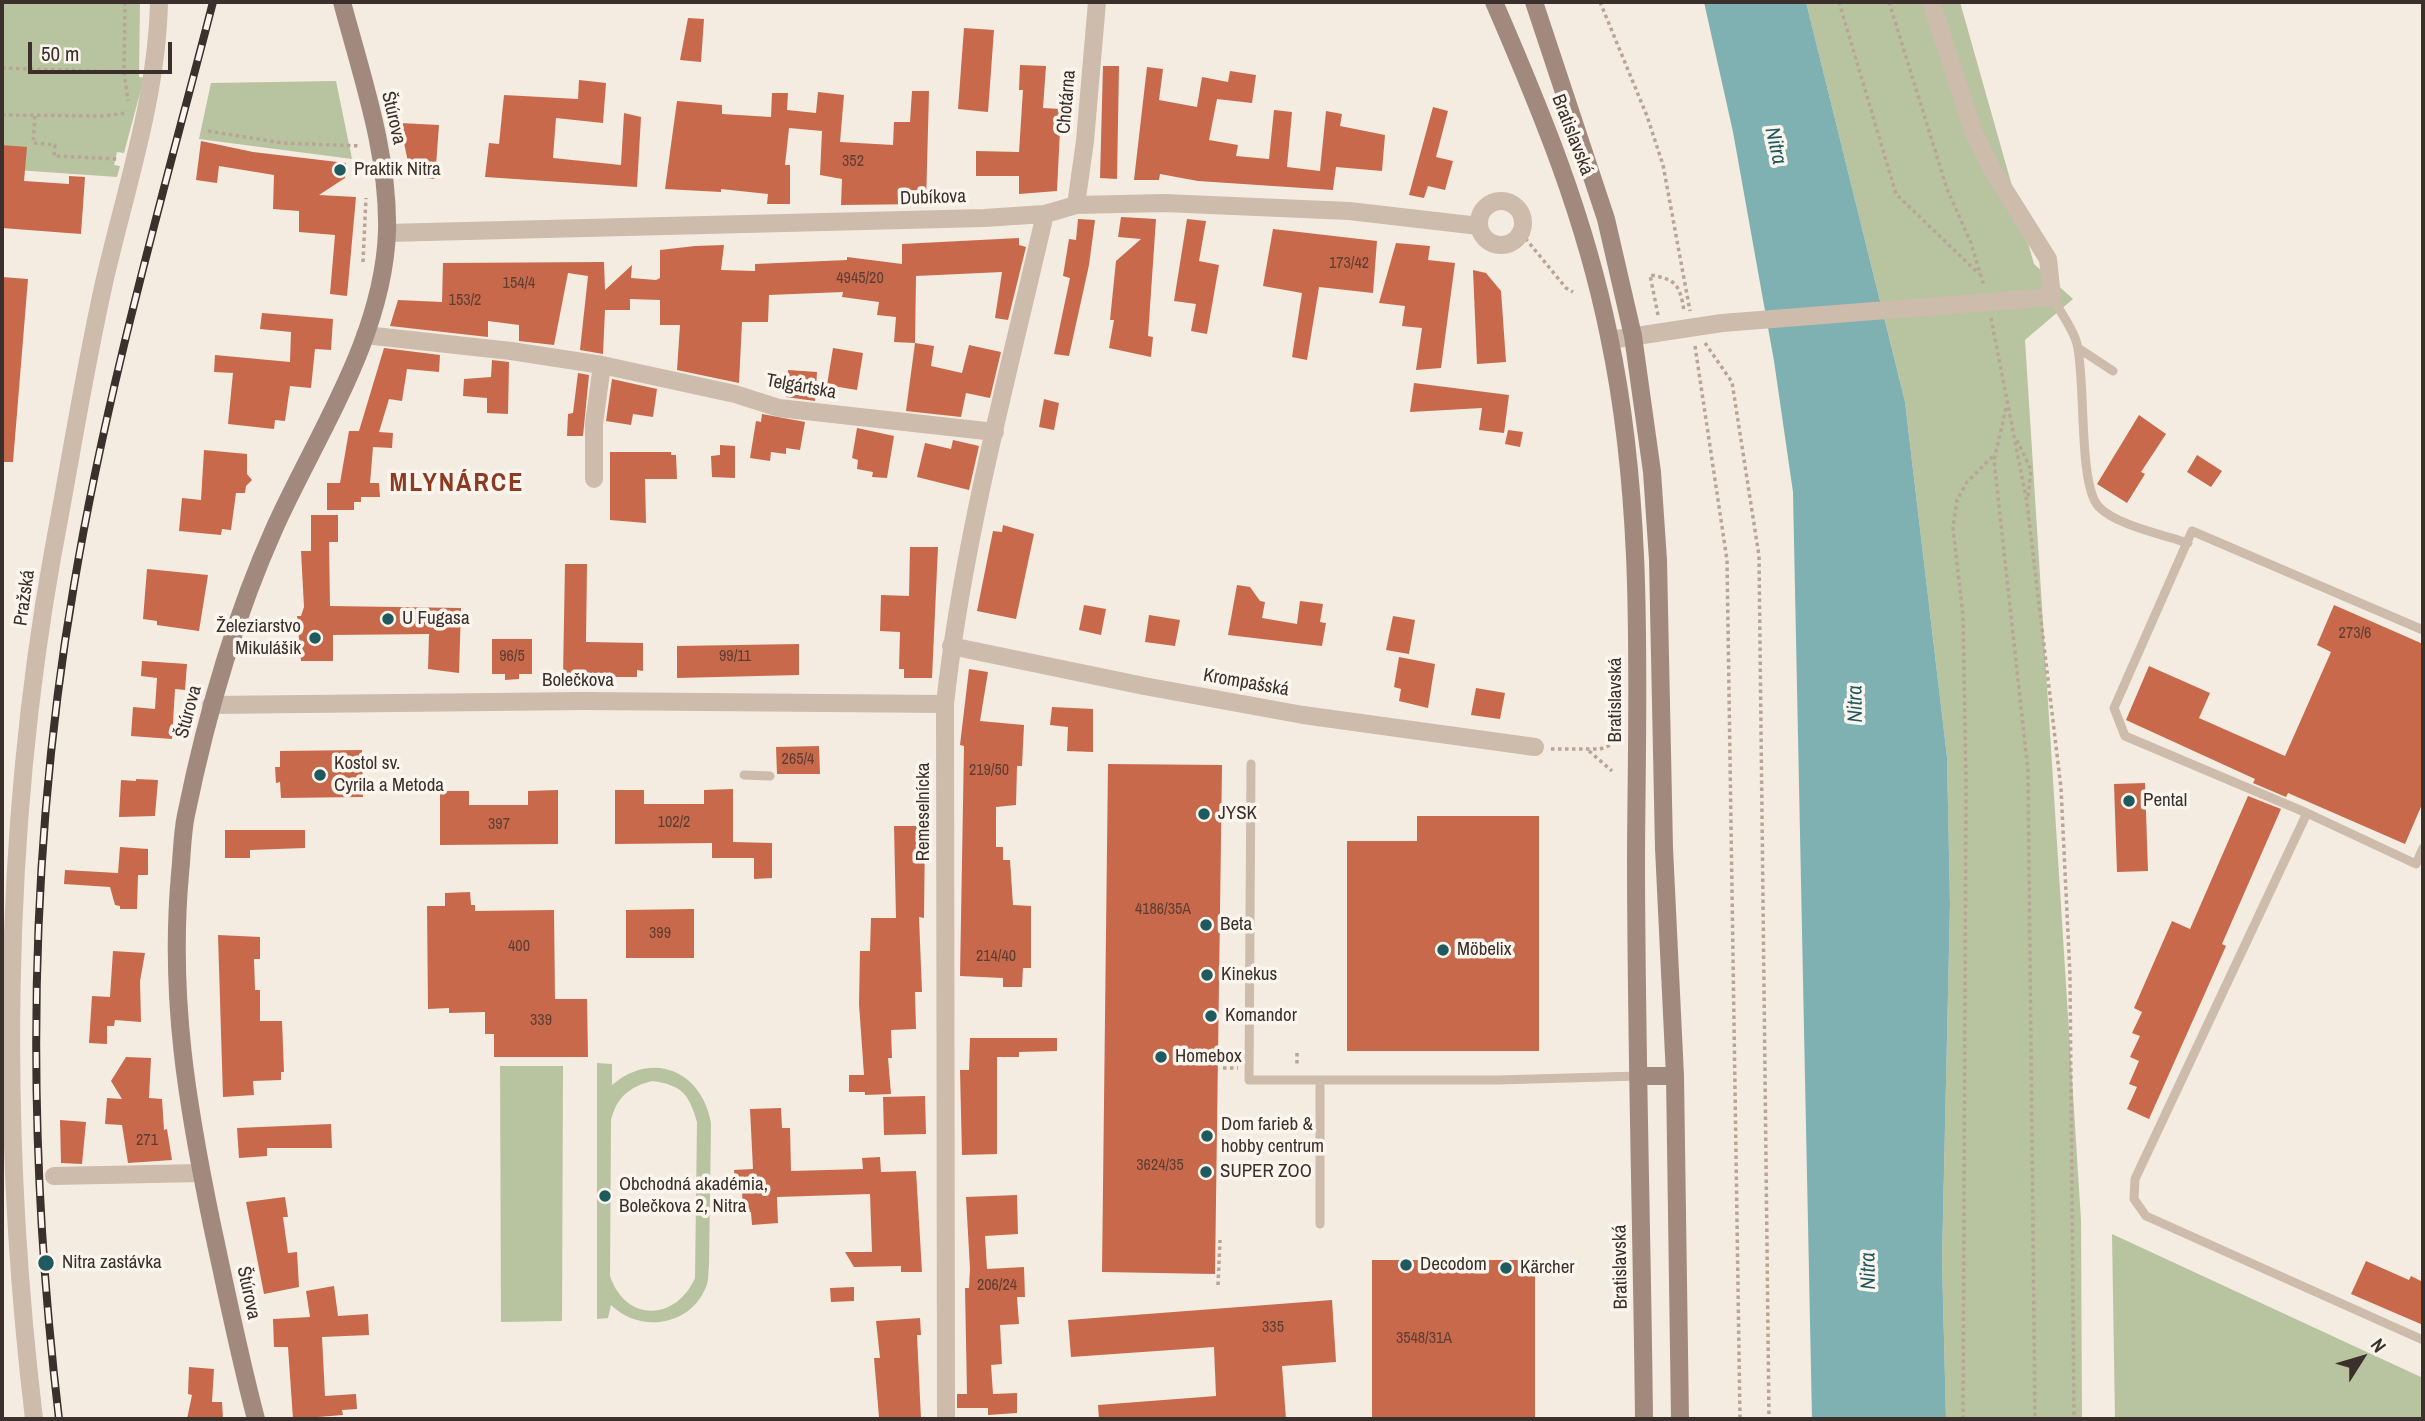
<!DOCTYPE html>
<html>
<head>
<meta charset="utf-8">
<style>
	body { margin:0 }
	#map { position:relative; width:2425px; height:1421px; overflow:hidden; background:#f4ebe1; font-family:"Archivo Narrow",sans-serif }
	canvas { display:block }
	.frame { position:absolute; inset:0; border:4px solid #3b302b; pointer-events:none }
	.north { position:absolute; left:2327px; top:1323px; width:70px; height:70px; -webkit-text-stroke:5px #fbf5ee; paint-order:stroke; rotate:53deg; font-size:19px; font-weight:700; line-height:28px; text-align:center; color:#3b302b }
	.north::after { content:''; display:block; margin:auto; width:24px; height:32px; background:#3b302b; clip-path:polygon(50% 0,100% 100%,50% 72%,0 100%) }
	.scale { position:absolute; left:28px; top:42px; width:144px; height:32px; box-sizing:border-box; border:4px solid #3b302b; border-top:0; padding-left:9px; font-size:21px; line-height:24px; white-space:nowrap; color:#3b302b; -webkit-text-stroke:5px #fbf5ee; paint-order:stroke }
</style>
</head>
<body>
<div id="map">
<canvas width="2425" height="1421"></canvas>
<div class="frame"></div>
<div class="north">N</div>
<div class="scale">50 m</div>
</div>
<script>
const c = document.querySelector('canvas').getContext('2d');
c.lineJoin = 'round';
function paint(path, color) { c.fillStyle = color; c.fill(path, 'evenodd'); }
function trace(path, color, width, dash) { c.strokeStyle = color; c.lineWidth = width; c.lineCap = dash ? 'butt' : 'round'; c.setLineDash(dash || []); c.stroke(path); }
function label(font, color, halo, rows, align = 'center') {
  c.font = font + ' "Archivo Narrow",sans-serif'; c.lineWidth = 7; c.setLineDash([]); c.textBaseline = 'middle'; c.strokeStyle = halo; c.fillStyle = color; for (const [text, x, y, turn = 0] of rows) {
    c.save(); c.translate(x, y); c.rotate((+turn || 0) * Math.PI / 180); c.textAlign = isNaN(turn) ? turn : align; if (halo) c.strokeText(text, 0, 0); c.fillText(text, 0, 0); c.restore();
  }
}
const green = new Path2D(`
	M2,2H140L139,77L144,78L124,153L117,152L114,165L120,166L117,177L2,169Z
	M1806,2H1960L2034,264L2073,299L2025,340L2081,1220L2082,1419H1946L1942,1260L1950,904L1947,757L1905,402Z
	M336,81L352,159L199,139L211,83Z
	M597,1063L612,1064V1085C653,1050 702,1071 711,1123L709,1265C708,1272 709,1281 706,1287C690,1327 639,1333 611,1305L608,1318L597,1319ZM652,1081C682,1085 689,1094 697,1122L695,1278C676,1321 626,1323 610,1276L611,1120C617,1097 629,1087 652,1081Z
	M500,1066H563L562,1321L501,1322Z
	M2112,1234L2423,1378V1410L2420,1419H2115Z`);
const water = new Path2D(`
	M1704,2H1806L1905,402L1947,757L1950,904L1942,1260L1946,1419H1812L1793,492L1774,361L1733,132Z`);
const building = new Path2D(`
	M688,18L704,19L701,62L680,60Z
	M964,28L994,30L988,112L958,109Z
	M1020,65L1046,66L1043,108L1061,109L1057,191L1019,194V176H976V151L1019,152L1023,90H1019Z
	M1103,66H1119L1117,179L1100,178Z
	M1147,67L1163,69L1159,100L1197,107L1202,77L1228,82L1230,71L1256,75L1252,103L1217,99L1209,140L1238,145L1236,156L1269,159L1274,110L1292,112L1287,167L1320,171L1326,111L1342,114L1340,126L1385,135L1382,171L1336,167L1333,190L1198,181L1160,174L1159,180H1134Z
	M579,80L606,83L603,123L556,118L553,158L621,165L624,113L641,117L637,187L485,177L489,143L499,144L504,95L578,99Z
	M912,91H929L926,204L841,205L842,179L820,175L822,131L789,128L785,165H790V204H767L768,194L721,189V192L665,189L677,101L722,105V114L771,117L772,93H788L787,110L816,113L818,92L844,95L840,142L893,145L894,122H910Z
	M1433,107L1448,111L1436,157L1453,161L1445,190L1428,186L1424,198L1409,195Z
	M400,123L439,125L435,179L411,177Z
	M201,141L253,152L346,163L345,178L319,195L356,197L347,296L330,294L335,235L299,232V211L273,209L274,175L219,166L217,183L196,180Z
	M2,145L27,147L24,181L69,184V176L85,177L81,234L2,228Z
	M1121,217L1156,219L1148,336L1153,337L1151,357L1109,348L1114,320H1110L1116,261L1141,239L1118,237Z
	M1078,219L1095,220L1089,265L1069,356L1054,354L1070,278L1063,276L1069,239L1076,240Z
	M1187,219L1206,221L1199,261L1219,265L1207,334L1191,331L1196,304L1174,301Z
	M1273,229L1377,241L1373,293L1319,287L1307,360L1292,357L1302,293L1263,286Z
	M1019,238V245L1026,247L1008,320L995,318L1002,272L916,276L915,343L894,342L896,317L877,315L879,302L842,297L843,292L769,295L768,322H742L739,383L677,370L680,325H660V300L630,299V310H605L603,354L580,350L588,276L568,273L554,345L519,341V325L488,321V337L390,326L398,300L442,302L443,263L604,262L605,290L632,265L631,278L656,280L660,278V250L695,246L724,245L721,270L755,271V264L847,260V257L902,264V244Z
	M1396,243L1430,246L1428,260L1455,263L1441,368L1416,370L1422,328L1402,326L1405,306L1379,303Z
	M1473,270L1486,273L1501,291L1506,362L1477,364Z
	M2,277L28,279L13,462H2Z
	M262,313L333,319L331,350L315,349L311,388L290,386L285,421L275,420L274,429L228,424L233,373L214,372L215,355L290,362L291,332L260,329Z
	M915,343L934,346L931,366L962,373L969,345L1001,352L990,398L966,393L961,417L906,411Z
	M384,348L440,355L439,372L407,369L402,401L389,399L379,432L393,433L392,448L373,447L370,483H379L380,497H361V502H354V510H327V483H340L349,431H359Z
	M833,348L863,353L857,390L827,385Z
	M492,360L509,362L508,414L487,413V398L463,396L464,379L491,377Z
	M788,370L817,372L815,401L786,397Z
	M578,373L589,375L583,436H567L568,414L573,413Z
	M612,379L657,389L653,417L633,414L631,425L606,421Z
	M1414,383L1509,395L1504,433L1479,430L1482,408L1410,412Z
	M1044,399L1059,403L1054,430L1039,427Z
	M762,414L805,422L800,450L786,448V454L771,452L770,461L750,458L756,421L761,422Z
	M2139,415L2166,434L2141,472L2145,474L2127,503L2097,484Z
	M857,428L894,436L887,478L872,477L873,472L857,469L858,460L852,458Z
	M1508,430L1523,432L1520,447L1505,444Z
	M953,440L979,446L969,490L917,477L925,443L951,449Z
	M720,445L735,446V478L712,477L711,456L720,455Z
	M204,450L247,454V474L252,480L246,486L245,493H236L231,530L222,529L221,535L179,531L182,498L201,500Z
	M610,452H671V455H676L677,479H645L646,523L610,520Z
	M2197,455L2222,471L2211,487L2187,472Z
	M311,515H338V542H329L330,606L461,608L459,673L428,669L429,634L333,635V661H301L297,616H301L304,607L301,551H311Z
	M1003,525L1034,534L1016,619L977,611L993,531L1002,532Z
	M910,547H938L932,678H904V669H899L900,632L880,631L881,595L909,596Z
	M565,564H587L586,642L643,643V671L637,670V677H563Z
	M147,569L208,575L199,631L157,625V621L143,619Z
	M1237,585L1250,587L1260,601L1265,602L1262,618L1297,624L1300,601L1323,604L1320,622L1326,623L1322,646L1228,635Z
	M1084,605L1106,609L1101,635L1079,630Z
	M2334,605L2423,644V802L2405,844L2288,793L2286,797L2253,783L2255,779L2126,720L2149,666L2210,693L2199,718L2285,756L2331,652L2317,645Z
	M1149,615L1180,620L1175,646L1145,642Z
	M1393,616L1415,620L1409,654L1386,650Z
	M492,639H532V674H519V679L505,680V674H492Z
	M799,644V675L677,678V646Z
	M1399,657L1435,664L1428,708L1399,701L1401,689L1394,687Z
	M142,661L187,664L185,690L175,689L172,739L131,736L133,707L155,709L157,678L141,676Z
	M969,669L988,672L980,721L1024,725L1022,766H1017L1016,805L996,807V847H1003V860H1010L1013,905L1031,906V968H1023L1022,987H1003V978L960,976L964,746L960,745Z
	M1476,688L1505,693L1500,719L1471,715Z
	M1052,707L1093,709V752L1067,751L1068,727L1050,725Z
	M819,746L820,774H777L776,747Z
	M362,750L363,797L281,798L280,782L276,783L275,767H280V751Z
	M1108,764L1222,765L1215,1274L1102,1272Z
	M136,779L158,780L155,816L119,817L121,780L136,781Z
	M2145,783L2148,871L2117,872L2114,784Z
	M733,789V842L772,843V878L754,879V858H712V843L615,844V790H644V804H704V790Z
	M558,790V844L440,845V791H469V805H528V791Z
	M2248,796L2281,809L2222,944L2226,946L2149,1119L2127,1109L2137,1087L2129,1084L2139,1061L2130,1057L2140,1036L2132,1033L2142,1012L2134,1008L2172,921L2190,929Z
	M1417,816H1539V1051H1347V841H1417Z
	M894,826H925L924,918L919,917L922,992H915L916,1029L891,1030L892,1058H888L891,1094L865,1095V1092H849V1075H864L859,1004L860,951H870L871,918H896Z
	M225,830H305V848L250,850V858H225Z
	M120,847L148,849V875H138L137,909H120V906L115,905L110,887L64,884L65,870L118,873Z
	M470,892L471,905H475V911L554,910L555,999H587L588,1057H494V1034H485V1012L449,1013V1008L428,1009L427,906H445V893Z
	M694,909V958H626V910Z
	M218,935L260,937V959H254L255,990H260V1021H282L284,1072H281V1080L253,1081L254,1095L223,1097Z
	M113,951L145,953L140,981L141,1022L115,1020L114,1026H107V1044L89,1043L92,996L110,997Z
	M970,1038H1057V1051L1019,1052V1057H997V1154L962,1155L960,1070H969Z
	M126,1057L151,1058L149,1098L162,1099L164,1130L167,1129L172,1160L128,1163L122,1125L105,1124L107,1098L122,1099L111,1081Z
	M925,1096L926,1134L884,1135L883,1097Z
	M781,1108L782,1128H790L791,1171L863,1169L862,1158L880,1157L881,1172L916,1171L922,1272H901V1266L854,1267L845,1252H872L870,1194L777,1197L778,1223L752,1225L751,1212H743L742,1190H736L734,1170L753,1169L750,1109Z
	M60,1120L86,1122L82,1164L61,1163Z
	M331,1124L332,1148H267V1156L239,1158L237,1128Z
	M1017,1195L1018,1234L985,1236L987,1269L1024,1267L1025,1297H1017L1019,1324L1000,1325L1002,1364L991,1365L993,1394L1017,1393V1413L988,1415V1408H957V1394H967L965,1288H969L970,1269L966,1197Z
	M285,1197L288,1217H283L288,1253L297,1252L299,1287L264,1294L246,1202Z
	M1372,1260H1535V1419H1372Z
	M2366,1261L2409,1280L2411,1276L2423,1282V1325L2351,1294Z
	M334,1286L338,1316L368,1314L369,1335L322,1337L325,1396L356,1394L357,1409L342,1410L343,1415L293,1419L288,1347H274L273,1319L310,1317L306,1291Z
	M854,1287V1301L831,1302L830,1288Z
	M1332,1300L1336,1362L1282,1366L1286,1419H1099L1098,1405L1216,1396L1214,1347L1071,1357L1068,1320Z
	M920,1318L921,1335H917L921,1419L879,1417L874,1358H880L876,1321Z
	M189,1367L214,1369L212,1402H222L223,1419H187L192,1395L188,1394Z`);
const path = new Path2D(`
	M125,2L124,72L128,101
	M1600,2L1647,116L1663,165L1690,311
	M1839,2L1896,194L1979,274
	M1889,2L1947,189L1971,243L1984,286
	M2,68L124,72
	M2,115L103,116L127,113
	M35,116L33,143L55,145L54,156L118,159
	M208,131L283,143L361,146
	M1521,233L1566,288L1573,292
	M363,262L366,198
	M1658,315L1650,275C1676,279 1680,285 1684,311
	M1991,318L2027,503L2061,788L2070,975L2074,1419
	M1705,343L1732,382L1759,556L1769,1419
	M1695,346L1727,560L1740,1419
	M2006,408L1994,460L2028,771L2035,1419
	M2017,440L2031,470L2028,498
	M1551,749H1600L1611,745
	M1589,751L1612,771
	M1297,1053V1067
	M1223,1068H1238
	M1218,1285L1220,1240
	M1963,1419L1966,784L1963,616L1953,528L1957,500L1967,482L1994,455`);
const lane = new Path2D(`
	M2052,297C2060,312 2073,328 2077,344C2086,381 2078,486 2099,507C2116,525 2164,535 2188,543
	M2078,348L2113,371
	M2423,630L2192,531L2114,708L2125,736L2307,813L2416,864L2423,848
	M1251,764L1249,1080H1498L1639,1076
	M744,775L770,776
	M2307,813L2135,1179L2134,1199L2146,1216L2423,1340
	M1320,1224V1080`);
const street = new Path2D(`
	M1479 223a22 22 0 1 1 44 0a22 22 0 1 1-44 0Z
	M1076,205L1085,141L1097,2
	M387,233L984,218L1045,214L1076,205L1164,203L1349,211L1479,226
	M365,335L511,351L602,365L735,394L779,408L995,432
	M1610,340L1722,323L2052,297L2048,259L1994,173L1974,133L1931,2
	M594,479V424L602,365
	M951,646L1144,686L1303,715L1535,747
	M211,705L584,701L945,704
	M54,1176L201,1173
	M34,1419C0,1135 2,835 53,552C70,463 84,372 104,283C125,191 157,98 159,2
	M946,1419L945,704C963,539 1008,376 1045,214`);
const secondary = new Path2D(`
	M1494,2C1542,113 1585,217 1609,336C1645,506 1637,682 1636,855C1636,1043 1642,1231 1644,1419
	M1534,2L1606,219L1633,336L1652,472L1658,560L1664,848L1675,1076L1680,1419
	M1639,1076H1675
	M256,1419C239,1355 226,1290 212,1225C187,1104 169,998 180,874C182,855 182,834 186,815C206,717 234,618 275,527C317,434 383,338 387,232C389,154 362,77 342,2`);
const rail = new Path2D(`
	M59,1419C26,1141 27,861 74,585C107,388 163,195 213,2`);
const markers = [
	[340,170,7,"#1f5a5e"],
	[388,619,7,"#1f5a5e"],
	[315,638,7,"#1f5a5e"],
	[320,775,7,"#1f5a5e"],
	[2129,801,7,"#1f5a5e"],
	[1204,814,7,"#1f5a5e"],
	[1206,925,7,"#1f5a5e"],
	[1443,950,7,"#1f5a5e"],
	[1207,975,7,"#1f5a5e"],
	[1211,1016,7,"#1f5a5e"],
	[1161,1057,7,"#1f5a5e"],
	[1207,1136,7,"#1f5a5e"],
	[1206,1172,7,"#1f5a5e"],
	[605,1196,7,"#1f5a5e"],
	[46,1263,9,"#1f5a5e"],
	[1406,1265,7,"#1f5a5e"],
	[1506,1268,7,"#1f5a5e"]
];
const numberNames = [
	["352",853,162],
	["173/42",1349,264],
	["4945/20",860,279],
	["154/4",519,284],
	["153/2",465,301],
	["273/6",2355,634],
	["96/5",512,657],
	["99/11",735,657],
	["265/4",798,760],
	["219/50",989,771],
	["102/2",674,823],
	["397",499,825],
	["4186/35A",1163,910],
	["399",660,934],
	["400",519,947],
	["214/40",996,957],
	["339",541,1021],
	["271",147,1141],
	["3624/35",1160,1166],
	["206/24",997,1286],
	["335",1273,1328],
	["3548/31A",1424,1339]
];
const streetNames = [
	["Chotárna",1067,102,-85],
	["Štúrova",393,118,77],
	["Bratislavská",1572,135,69],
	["Dubíkova",933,198,-2],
	["Telgártska",801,387,10],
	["Pražská",25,598,-82],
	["Bolečkova",578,681],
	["Krompašská",1246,683,10],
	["Bratislavská",1616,700,-90],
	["Štúrova",189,712,-75],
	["Remeselnícka",924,812,-90],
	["Bratislavská",1621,1267,-91],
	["Štúrova",248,1293,78]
];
const poiNames = [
	["Praktik Nitra",354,170],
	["U Fugasa",402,619],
	["Železiarstvo",301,627,"right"],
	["Mikulášik",301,649,"right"],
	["Kostol sv.",334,764],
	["Cyrila a Metoda",334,786],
	["Pental",2143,801],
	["JYSK",1218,814],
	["Beta",1220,925],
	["Möbelix",1457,950],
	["Kinekus",1221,975],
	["Komandor",1225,1016],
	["Homebox",1175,1057],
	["Dom farieb &",1221,1125],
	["hobby centrum",1221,1147],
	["SUPER ZOO",1220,1172],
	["Obchodná akadémia,",619,1185],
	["Bolečkova 2, Nitra",619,1207],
	["Nitra zastávka",62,1263],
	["Decodom",1420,1265],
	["Kärcher",1520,1268]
];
const waterNames = [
	["Nitra",1775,146,77],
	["Nitra",1856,704,-91],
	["Nitra",1869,1271,-91]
];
const districtNames = [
	["MLYNÁRCE",457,484]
];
paint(green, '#b8c4a0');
paint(water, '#7fb0b2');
paint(building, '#c8694b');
trace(path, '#b9a596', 3.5, [3.5, 3.5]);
trace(lane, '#cdbbac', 9);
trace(street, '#cdbbac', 18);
trace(secondary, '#a18a7d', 18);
trace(rail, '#3b302b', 8);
trace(rail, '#fbf5ee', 5, [16]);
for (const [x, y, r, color] of markers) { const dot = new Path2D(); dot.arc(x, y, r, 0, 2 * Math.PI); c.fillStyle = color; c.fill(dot); trace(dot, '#fbf5ee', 2.5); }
label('16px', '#5e3e33', null, numberNames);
label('19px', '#3b302b', '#fbf5ee', streetNames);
label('19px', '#3b302b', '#fbf5ee', poiNames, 'left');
label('italic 21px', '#1f5a5e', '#fbf5ee', waterNames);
c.letterSpacing = '2px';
label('bold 26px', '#8c3b22', '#fbf5ee', districtNames);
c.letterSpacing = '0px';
</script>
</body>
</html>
